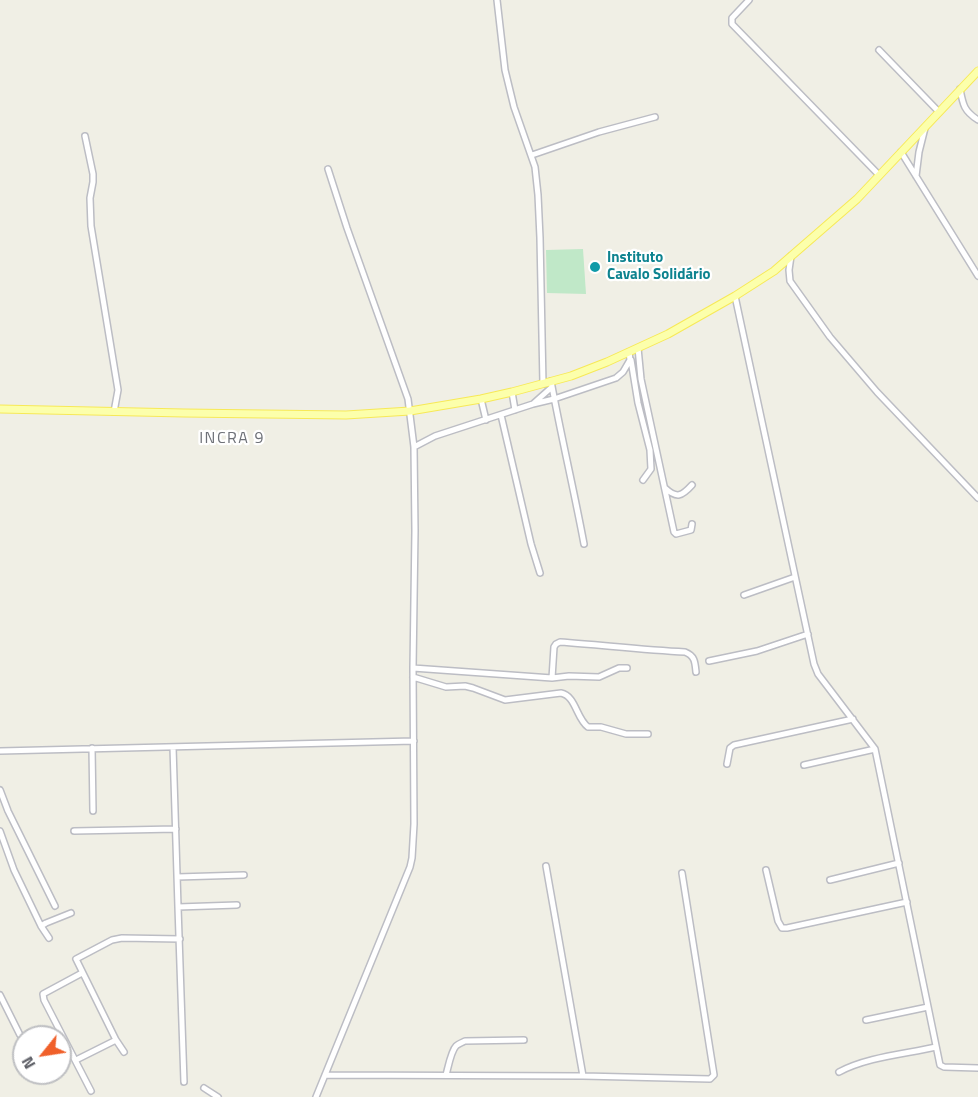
<!DOCTYPE html>
<html>
<head>
<meta charset="utf-8">
<style>
	body { margin:0 }
	#map { position:relative; width:978px; height:1097px; overflow:hidden; background:#f0efe5; font-family:"Titillium Web",sans-serif }
	canvas { display:block }
	.north { position:absolute; left:12px; top:1025px; width:60px; height:60px; box-sizing:border-box; background:#fff; border:2px solid #bebfc2; border-radius:50%; rotate:240deg; font-size:16px; font-weight:700; line-height:24px; text-align:center; color:#5d5f66 }
	.north::after { content:''; display:block; margin:auto; width:21px; height:27px; background:#f0602a; clip-path:polygon(50% 0,100% 100%,50% 72%,0 100%) }
</style>
</head>
<body>
<div id="map">
<canvas width="978" height="1097"></canvas>
<div class="north">N</div>
</div>
<script>
const c = document.querySelector('canvas').getContext('2d');
c.lineJoin = 'round';
function paint(path, color) { c.fillStyle = color; c.fill(path, 'evenodd'); }
function trace(path, color, width, dash) { c.strokeStyle = color; c.lineWidth = width; c.lineCap = dash ? 'butt' : 'round'; c.setLineDash(dash || []); c.stroke(path); }
function label(font, color, halo, rows, align = 'center') {
  c.font = font + ' "Titillium Web",sans-serif'; c.lineWidth = 4.5; c.setLineDash([]); c.textBaseline = 'middle'; c.strokeStyle = halo; c.fillStyle = color; for (const [text, x, y, turn = 0] of rows) {
    c.save(); c.translate(x, y); c.rotate((+turn || 0) * Math.PI / 180); c.textAlign = isNaN(turn) ? turn : align; if (halo) c.strokeText(text, 0, 0); c.fillText(text, 0, 0); c.restore();
  }
}
const green = new Path2D(`
	M583,249L586,294L547,293L546,250Z`);
const minor = new Path2D(`
	M497,0L505,70L514,107L535,167L538,195L540,238L543,384
	M749,0L732,18V24L879,175
	M879,50L939,112
	M960,89C963,105 964,111 978,120
	M85,136L93,174V182L90,198L91,226L118,390L114,412
	M901,152L978,276
	M532,155L599,132L655,117
	M916,176L919,152L925,128
	M791,256L789,270L790,281L830,337L877,392L978,498
	M735,296L814,664L818,674L875,749L940,1065L944,1067L978,1068
	M638,348L641,379L674,532L676,534L691,530L692,524
	M631,360L638,403L650,450L651,469L643,480
	M551,381C561,436 574,490 584,544
	M512,392L515,410
	M481,399L486,420
	M534,403L552,387
	M501,415L531,544L540,573
	M414,447L435,436L533,404L554,399L616,378L623,372L630,360L629,352
	M665,488C677,499 682,496 692,485
	M744,595L795,577
	M709,661L757,651L808,634
	M413,668L552,678L569,676L599,677L619,668H627
	M413,677L446,687L465,686L473,688L505,700L561,693C576,696 576,718 588,727H601L626,734H648
	M552,678L554,647L556,644L560,642C602,645 643,650 685,652C695,656 695,662 696,672
	M173,747L178,907L237,905
	M92,748L93,811
	M0,751L414,741
	M727,764L730,748L734,745L853,719
	M804,765L875,749
	M0,790L8,811L55,906
	M0,831L14,870L41,926L46,923L71,913
	M74,831L176,829
	M546,866L583,1076
	M766,870L778,921L782,928H787L907,902
	M177,877L244,875
	M830,880L899,863
	M178,907L184,1082
	M41,926L49,938
	M82,973L43,994L44,1000L91,1091
	M0,995L20,1035
	M866,1020L928,1007
	M124,1052L116,1040L76,959L112,940L122,938L180,939
	M76,1060L116,1040
	M839,1072C867,1057 905,1054 936,1047
	M325,1075L583,1076L710,1079L714,1075L682,873
	M446,1075C448,1068 451,1051 456,1046C458,1044 463,1042 465,1041L524,1040
	M204,1088L218,1097
	M316,1097L410,867L412,858L414,824L413,668L415,531L414,447L408,399L347,228L328,169`);
const major = new Path2D(`
	M0,409L184,413L346,415L410,411L481,399L512,392L571,376L607,362L668,334L735,296L774,271L857,199L978,71`);
const markers = [
	[595,267,6,"#0f9aa8"]
];
const cultureNames = [
	["Instituto",607,258],
	["Cavalo Solidário",607,275]
];
const neighbourhoodNames = [
	["INCRA 9",232,439]
];
paint(green, '#c0e8c8');
trace(minor, '#bcbdc4', 8);
trace(major, '#f7e957', 9);
trace(minor, '#fff', 5);
trace(major, '#fcffab', 7);
for (const [x, y, r, color] of markers) { const dot = new Path2D(); dot.arc(x, y, r, 0, 2 * Math.PI); c.fillStyle = color; c.fill(dot); trace(dot, '#fff', 2); }
label('bold 15px', '#0d838f', '#fff', cultureNames, 'left');
c.letterSpacing = '1.5px';
label('16px', '#6e7178', '#fff', neighbourhoodNames);
c.letterSpacing = '0px';
</script>
</body>
</html>
